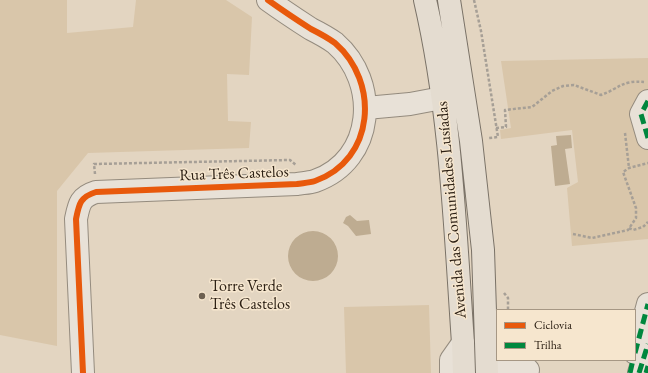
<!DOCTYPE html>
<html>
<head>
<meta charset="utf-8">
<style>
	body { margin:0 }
	#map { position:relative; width:648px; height:373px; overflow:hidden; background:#e3d5c1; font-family:"EB Garamond",serif }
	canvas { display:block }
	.legend { position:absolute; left:496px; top:309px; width:140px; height:52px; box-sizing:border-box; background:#f6e6ce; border:1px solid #a69784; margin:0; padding:5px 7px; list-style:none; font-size:12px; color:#2d2115 }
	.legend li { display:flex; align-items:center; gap:8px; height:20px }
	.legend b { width:20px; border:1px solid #a69784 }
</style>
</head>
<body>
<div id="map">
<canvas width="648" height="373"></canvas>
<ul class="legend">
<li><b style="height:5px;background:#e8590c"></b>Ciclovia</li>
<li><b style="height:5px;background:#00873e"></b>Trilha</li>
</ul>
</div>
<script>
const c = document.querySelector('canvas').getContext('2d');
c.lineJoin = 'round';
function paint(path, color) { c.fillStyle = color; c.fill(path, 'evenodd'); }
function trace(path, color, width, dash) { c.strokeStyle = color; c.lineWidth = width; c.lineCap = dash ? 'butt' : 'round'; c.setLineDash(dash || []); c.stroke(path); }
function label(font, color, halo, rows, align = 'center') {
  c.font = font + ' "EB Garamond",serif'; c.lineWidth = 3; c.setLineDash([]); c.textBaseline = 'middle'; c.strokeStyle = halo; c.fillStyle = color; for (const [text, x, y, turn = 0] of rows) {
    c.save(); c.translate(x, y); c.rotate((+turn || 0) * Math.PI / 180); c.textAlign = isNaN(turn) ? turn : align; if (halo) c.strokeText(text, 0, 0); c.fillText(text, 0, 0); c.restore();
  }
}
const green = new Path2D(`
	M0,0H67V33L133,27L136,0H226L252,17L249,75L227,74L228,121L251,122L249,148L88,153L57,191V346L0,335Z
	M648,58V239L572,246L567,188L578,182L572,130L501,139L500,130L511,128L501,61Z
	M429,305L431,373H346L344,307Z`);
const water = new Path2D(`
	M571,135L572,148L565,149L570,184L555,186L551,146L557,145L556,136Z
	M350,215L357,221L369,220L371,234L356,236L348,226L343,223L346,217Z
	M288 256a25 25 0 1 1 50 0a25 25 0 1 1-50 0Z`);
const path = new Path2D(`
	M474,0L481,31L498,137L489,138
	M496,128L506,127L505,110L532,107L552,91L563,86L574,85L601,95C620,88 622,80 644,82
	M625,133L629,168
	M95,174L94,164L290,160L296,165
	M629,228L633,230L643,227L648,222
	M573,234L592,238L628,230L636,218V208L623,172L629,168L648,163
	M504,293L508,298V310`);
const minor = new Path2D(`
	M648,101L641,114L648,138
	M366,108L410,104L442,98
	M635,353L648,304
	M83,373L76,219C79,204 80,197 96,192L297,184C302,183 309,183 315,181C375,160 380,82 335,43C328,38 319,33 311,29C297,20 282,10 268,0
	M451,373V360L463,343
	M496,373L504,362H520L528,370
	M639,373L648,344`);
const major = new Path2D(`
	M425,0C451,112 455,228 463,343L464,373
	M449,0L471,141L483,250L487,373`);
const quiet = new Path2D(`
	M648,101L641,114L648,138
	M635,353L648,304
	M630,373L633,360
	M639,373L648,344
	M646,373L648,366`);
const cycleway = new Path2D(`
	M83,373L76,219C79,204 80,197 96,192L297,184C302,183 309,183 315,181C375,160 380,82 335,43C328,38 319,33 311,29C297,20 282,10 268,0`);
const markers = [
	[202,296,4,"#6d6051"]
];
const streetNames = [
	["Rua Três Castelos",234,174,-2],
	["Avenida das Comunidades Lusíadas",452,210,-95]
];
const poiNames = [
	["Torre Verde",210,287],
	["Três Castelos",210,305]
];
paint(green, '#d9c6aa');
paint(water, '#beac91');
trace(minor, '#948b7e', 24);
trace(major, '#7a7267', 24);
trace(path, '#a69f96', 2.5, [3, 2]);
trace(minor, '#e8e1d7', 22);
trace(major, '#e4dcd0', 22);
trace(quiet, '#00873e', 5, [10, 5]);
trace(cycleway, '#e8590c', 6);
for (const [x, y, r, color] of markers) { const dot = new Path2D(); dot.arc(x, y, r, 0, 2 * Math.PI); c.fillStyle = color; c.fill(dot); trace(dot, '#f6e6ce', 1.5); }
label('16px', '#2d2115', '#f6e6ce', streetNames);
label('16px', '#2d2115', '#f6e6ce', poiNames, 'left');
</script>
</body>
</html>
